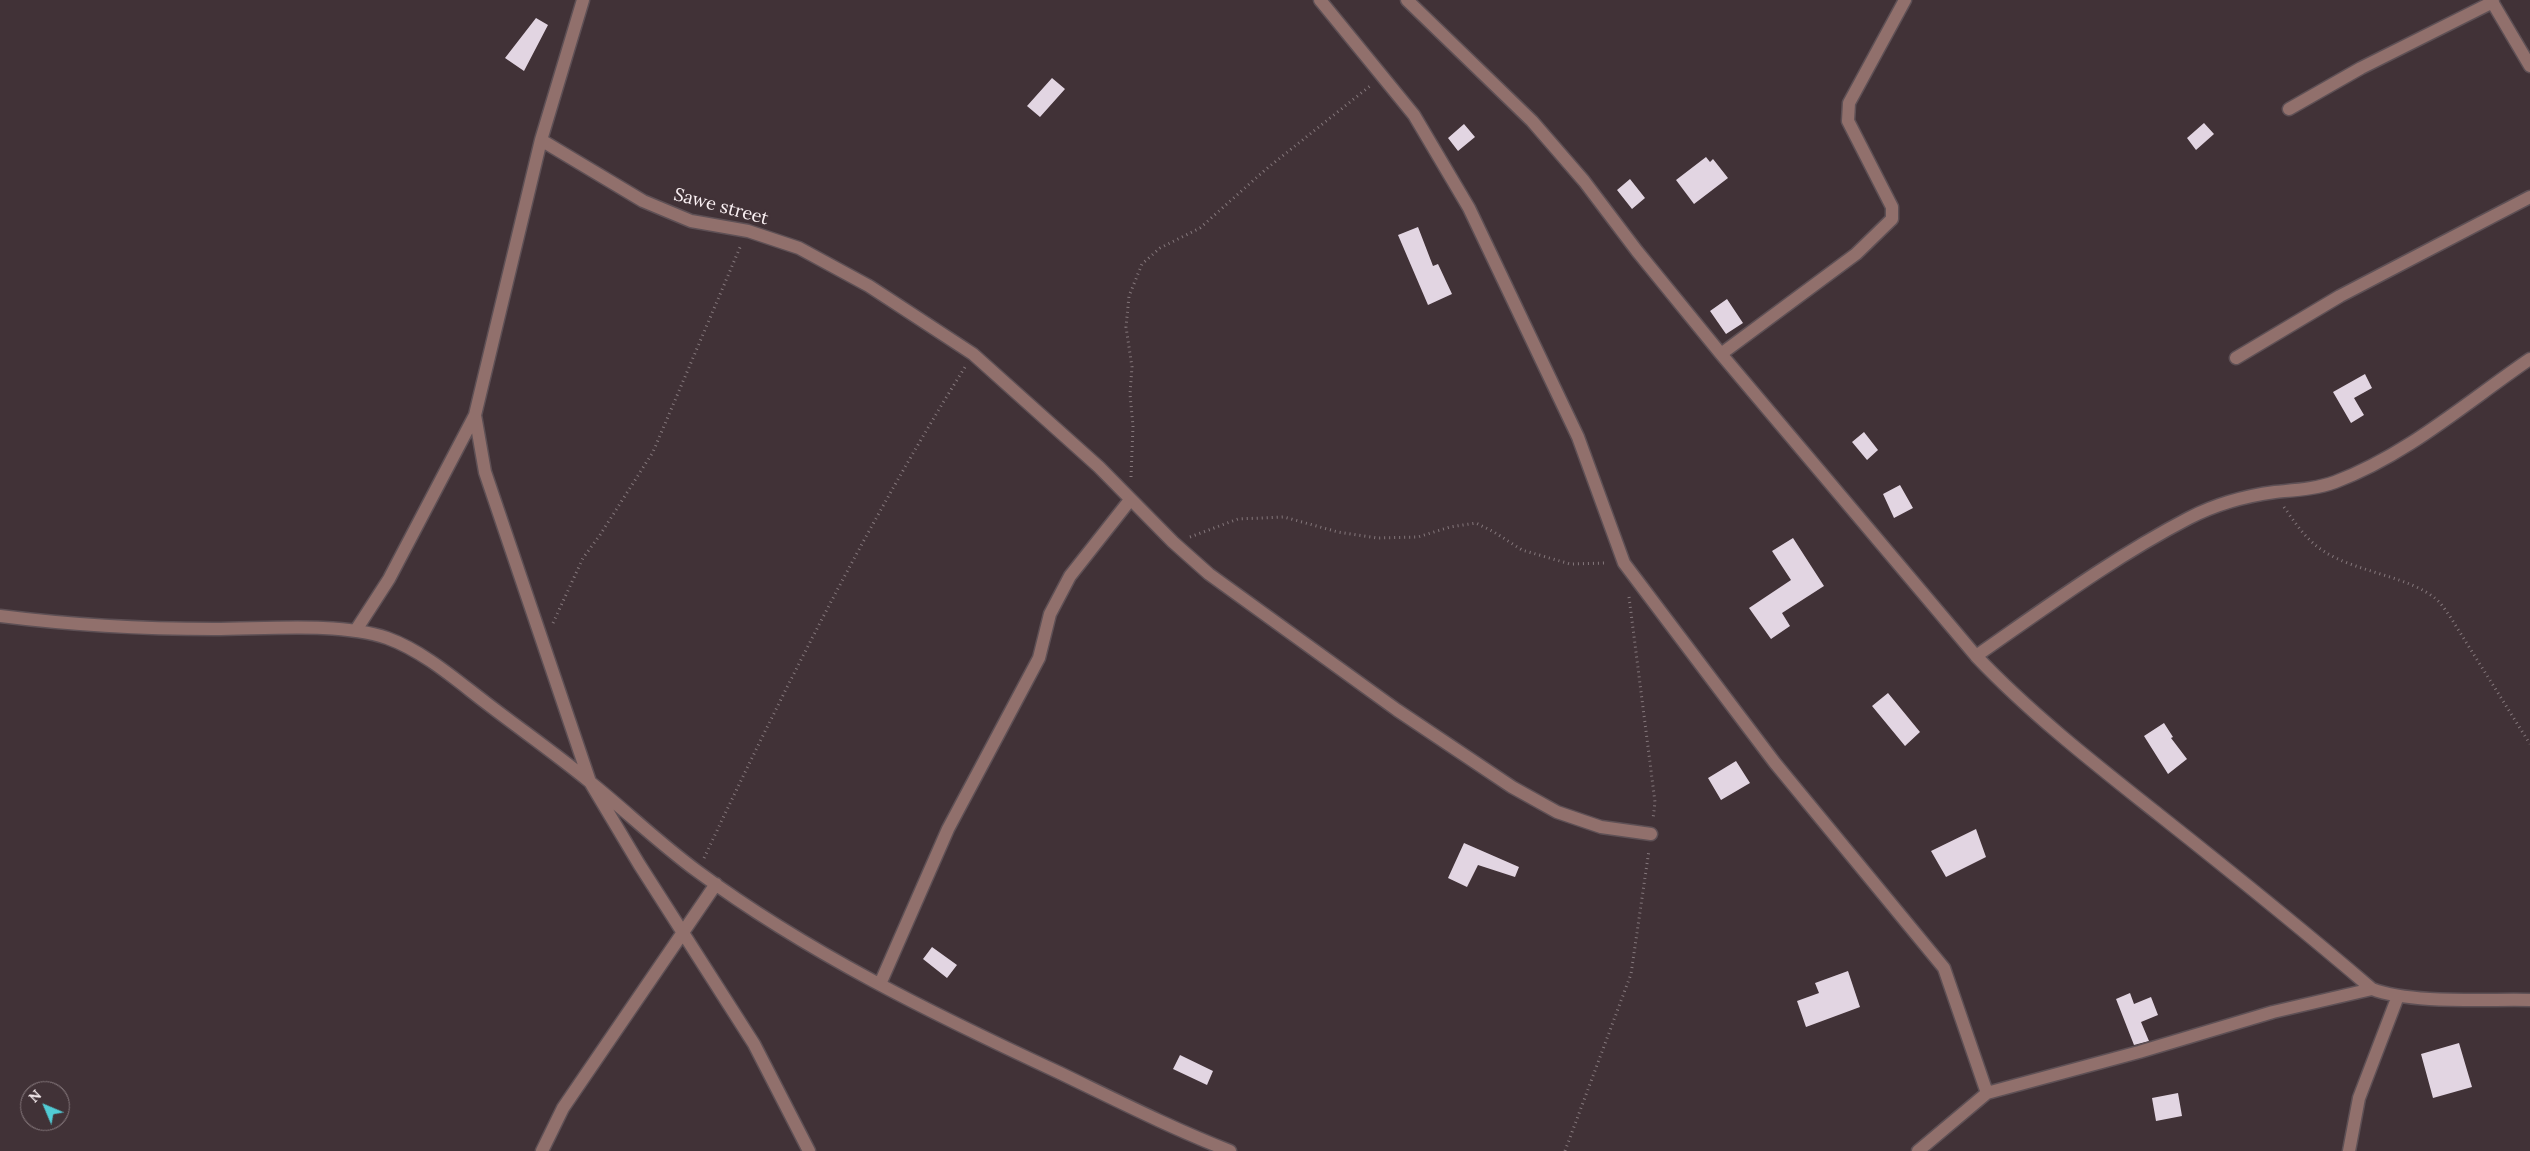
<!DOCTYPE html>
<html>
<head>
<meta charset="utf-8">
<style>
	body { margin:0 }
	#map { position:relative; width:2530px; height:1151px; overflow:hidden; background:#413237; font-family:Lora,serif }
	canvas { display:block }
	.north { position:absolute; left:20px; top:1081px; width:50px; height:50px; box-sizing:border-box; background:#413237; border:1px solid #8b7e82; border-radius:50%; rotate:315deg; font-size:14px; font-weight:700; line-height:20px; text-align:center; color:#f9eff2 }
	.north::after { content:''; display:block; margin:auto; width:18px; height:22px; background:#51ccd5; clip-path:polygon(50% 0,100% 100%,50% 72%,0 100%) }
</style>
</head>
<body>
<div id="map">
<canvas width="2530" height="1151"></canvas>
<div class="north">N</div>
</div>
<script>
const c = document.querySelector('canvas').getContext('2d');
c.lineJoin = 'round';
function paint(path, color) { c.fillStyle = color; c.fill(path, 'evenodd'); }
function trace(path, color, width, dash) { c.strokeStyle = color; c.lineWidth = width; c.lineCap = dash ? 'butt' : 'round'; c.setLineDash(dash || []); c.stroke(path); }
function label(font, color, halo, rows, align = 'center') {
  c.font = font + ' Lora,serif'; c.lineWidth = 5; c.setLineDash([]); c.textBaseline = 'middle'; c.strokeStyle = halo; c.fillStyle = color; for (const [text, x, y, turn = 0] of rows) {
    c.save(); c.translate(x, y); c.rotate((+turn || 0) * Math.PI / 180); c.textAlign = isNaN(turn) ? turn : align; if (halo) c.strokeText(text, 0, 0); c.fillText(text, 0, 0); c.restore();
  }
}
const building = new Path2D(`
	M536,18L548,25L524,71L505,58Z
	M1052,78L1065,89L1040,117L1027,106Z
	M2204,123L2214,134L2196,150L2187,138Z
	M1464,124L1475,137L1458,151L1448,138Z
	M1706,157L1710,162L1713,159L1728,178L1694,204L1676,180Z
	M1630,179L1645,198L1632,209L1617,190Z
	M1418,227L1433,266L1438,264L1452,294L1428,305L1398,235Z
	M1727,299L1743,323L1726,334L1710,311Z
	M2365,374L2372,388L2354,398L2364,415L2351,423L2333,392Z
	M1864,432L1878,450L1867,460L1852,442Z
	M1900,485L1913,508L1894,518L1883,494Z
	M1793,538L1824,586L1782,613L1790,626L1771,639L1749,608L1791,580L1772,551Z
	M1888,693L1920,732L1905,746L1872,706Z
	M2164,723L2173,737L2171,738L2187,759L2168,774L2144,736Z
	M1736,761L1750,783L1721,800L1708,778Z
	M1976,829L1986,857L1946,877L1931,851Z
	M1464,843L1519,867L1515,877L1478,865L1467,887L1448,878Z
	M932,947L957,965L947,978L923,959Z
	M1848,971L1860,1007L1806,1027L1797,1001L1819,993L1815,983Z
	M2130,993L2134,1004L2151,997L2158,1015L2141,1022L2149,1041L2134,1045L2116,999Z
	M2459,1043L2472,1087L2433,1098L2421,1054Z
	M1180,1055L1213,1071L1207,1085L1173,1069Z
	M2178,1093L2182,1116L2156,1121L2152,1098Z`);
const path = new Path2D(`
	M1131,477L1133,426L1130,394L1132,367L1126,327L1129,296L1142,264L1160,248L1200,228L1265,170L1370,86
	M2284,507C2296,524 2307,541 2325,552C2356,572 2412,577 2437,600C2442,604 2445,610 2449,615L2530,744
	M1190,537L1238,519L1284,517L1338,532L1377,538L1418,537L1450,527L1476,523L1494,532L1522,550L1570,564L1607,563
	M1629,597L1655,802L1653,819
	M553,623L583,558L600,535L653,452L741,245
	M704,858C783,691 867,524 965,367
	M1565,1151L1631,974L1649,850`);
const minor = new Path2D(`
	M583,0L541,140L475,415L485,472L590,782L639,864L754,1044L809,1151
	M1320,0L1414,115L1469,208L1578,437L1624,563L1775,763L1944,968L1987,1093
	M1407,0L1532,121L1584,181L1637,251L1721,354L1976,656C2031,714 2095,764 2158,814C2230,871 2302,929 2372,989C2411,1004 2486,999 2530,1000
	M2491,0L2530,66
	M2289,109L2361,68L2493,2
	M541,140L643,201L691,221L748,231L799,248L869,286L973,354L1099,467L1173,542L1209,574L1397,710L1512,787L1557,812L1601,827L1651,834
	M1721,354L1856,254L1892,219V207L1848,121L1849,103L1905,0
	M2236,358L2340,296L2530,197
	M0,616C71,625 143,629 214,629C266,629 340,622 387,638C423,651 455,679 485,702C520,729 556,754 590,782C626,811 659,843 697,871C808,953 935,1015 1060,1073C1116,1100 1171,1128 1230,1151
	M356,630L389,579L475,415
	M1976,656C2045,608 2114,557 2189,518C2216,504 2245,496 2275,492C2295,490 2316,489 2335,482C2407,455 2467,402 2530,359
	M880,984L948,829L1039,658L1050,614L1070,576L1130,500
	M542,1151L563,1108L716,884
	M1918,1151L1987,1093L2139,1052L2273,1012L2372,989
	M2349,1151L2359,1098L2398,996`);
const streetNames = [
	["Sawe street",721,207,15]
];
paint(building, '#e2d5e2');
trace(minor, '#5e5055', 15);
trace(path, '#85787c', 3, [1, 4]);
trace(minor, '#91706c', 12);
label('18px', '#f9eff2', '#413237', streetNames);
</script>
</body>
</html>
